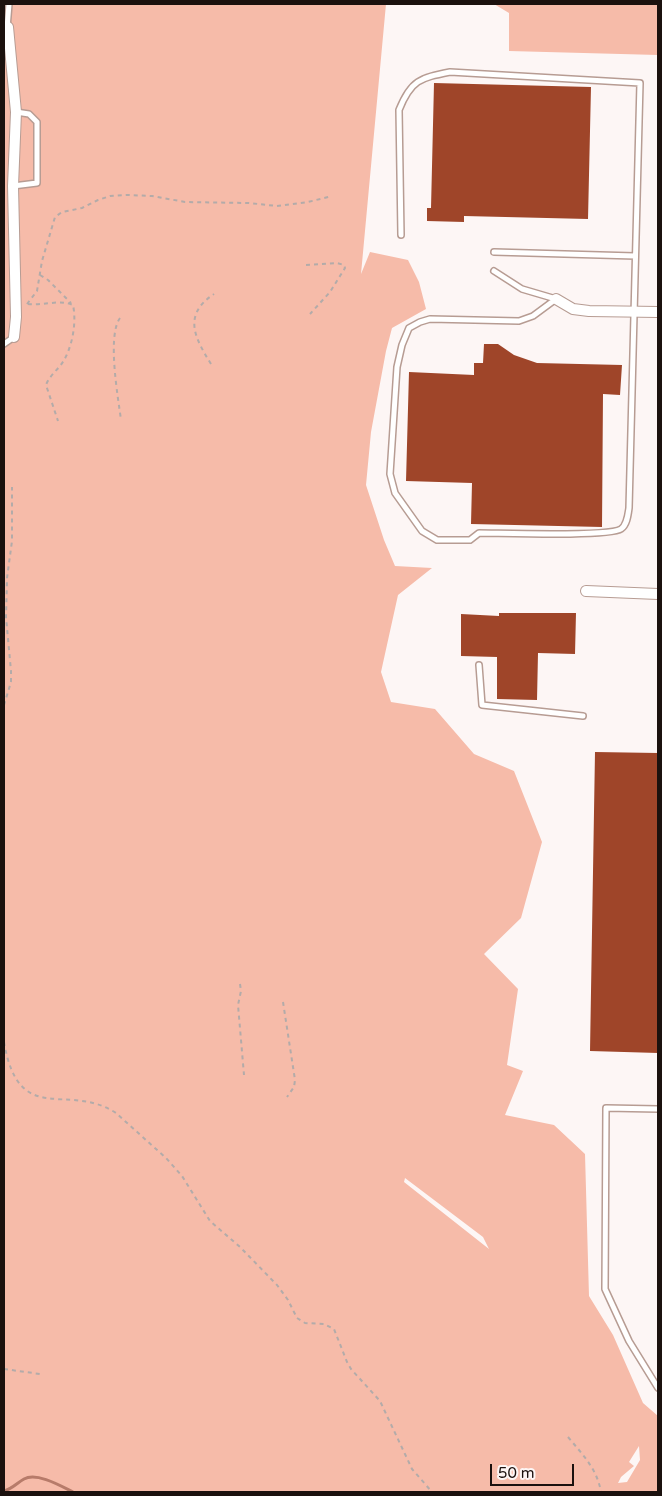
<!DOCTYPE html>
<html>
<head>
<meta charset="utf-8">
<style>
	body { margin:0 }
	#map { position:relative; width:662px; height:1496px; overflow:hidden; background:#fdf6f5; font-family:"Varela Round",sans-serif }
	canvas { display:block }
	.frame { position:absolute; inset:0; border:5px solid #1b110e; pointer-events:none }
	.scale { position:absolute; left:490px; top:1464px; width:84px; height:22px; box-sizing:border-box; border:2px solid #1b110e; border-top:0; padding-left:6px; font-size:15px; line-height:18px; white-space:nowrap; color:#1b110e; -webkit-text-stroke:4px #fdf6f5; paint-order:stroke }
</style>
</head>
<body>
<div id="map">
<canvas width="662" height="1496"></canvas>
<div class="frame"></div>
<div class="scale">50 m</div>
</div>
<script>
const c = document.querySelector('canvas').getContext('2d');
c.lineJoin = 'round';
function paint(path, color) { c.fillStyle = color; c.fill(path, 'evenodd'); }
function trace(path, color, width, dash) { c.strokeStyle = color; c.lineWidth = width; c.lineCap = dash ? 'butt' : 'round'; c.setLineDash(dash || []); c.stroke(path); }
const green = new Path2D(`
	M4,4H386L361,274L370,252L408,260L419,282L426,309L392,328L386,351L371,432L366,485L384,540L395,566L432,568L398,595L381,672L391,702L435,709L474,754L514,771L542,842L521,918L484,954L518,989L507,1065L523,1071L505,1115L554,1125L585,1154L589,1296L613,1335L643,1403L658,1416V1492H4ZM405,1178L483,1237L489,1249L404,1182ZM639,1446L640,1460L627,1482L618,1483L621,1477L634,1466L629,1462Z
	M494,4H658V55L509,51V13Z`);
const stream = new Path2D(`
	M4,1491C12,1489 17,1483 24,1479C37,1472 61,1486 73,1492`);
const building = new Path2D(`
	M434,83L591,87L588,219L464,216V222L427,221V208H431Z
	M484,344H498L514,355L537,363L622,365L620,395L603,394L602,527L471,524L472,483L406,481L409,372L474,375V363H483Z
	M499,613H576L575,654L538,653L537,700L497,699V657L461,656V614L499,616Z
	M595,752L658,753V1053L590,1051Z`);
const path = new Path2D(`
	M306,265L337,263L344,265L345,268L330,292L310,314
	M40,275L48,280L71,303
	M27,304L37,291L42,261L55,217L62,212L82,208L98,200L110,196L127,195L152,196L185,202L249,203L277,206L308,202L332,196
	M28,304C42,306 60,299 73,305C77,323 72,351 60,366C55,372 49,377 46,385L58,421
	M120,318C107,336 118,397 121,420
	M211,364C195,338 182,315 214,294
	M4,705L11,682V671L6,617L7,578L12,541V487
	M240,984L241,991L238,1005L244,1075
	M283,1002L295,1080L294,1087L287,1097
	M4,1042C19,1129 67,1081 116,1113L166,1158L182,1176L210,1221L240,1247L277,1285L288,1300L297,1318L305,1323L324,1324L334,1329L347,1362L351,1369L380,1401L412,1469L432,1492
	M4,1369L40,1374
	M568,1437C583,1455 597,1469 601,1492`);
const lane = new Path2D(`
	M7,28L9,4
	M13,186L37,183V122L29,114L16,112
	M401,235L399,110C411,80 420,78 450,72L640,83L629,508C628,515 627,525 621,529C609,537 500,533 479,533L470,540H437L422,531L395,493L390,474L397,367L402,345L409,328L420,322L430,319L519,321L533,316L556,299
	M494,252L635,256
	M494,271L522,289L556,299
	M4,344L14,337
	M479,665L482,705L583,716
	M658,1109L606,1108L605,1289L629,1341L658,1388`);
const street = new Path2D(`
	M8,27L16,112L13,186L16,317L14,337
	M556,299L573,309L589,311L658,312
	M586,591L658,594`);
paint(green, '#f6bba9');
trace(stream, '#b77b6a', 3);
paint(building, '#9f4529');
trace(lane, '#b79c93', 8);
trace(street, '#b79c93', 12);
trace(path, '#b3aba9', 2, [4, 4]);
trace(lane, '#fff', 5);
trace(street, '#fff', 10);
</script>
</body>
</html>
